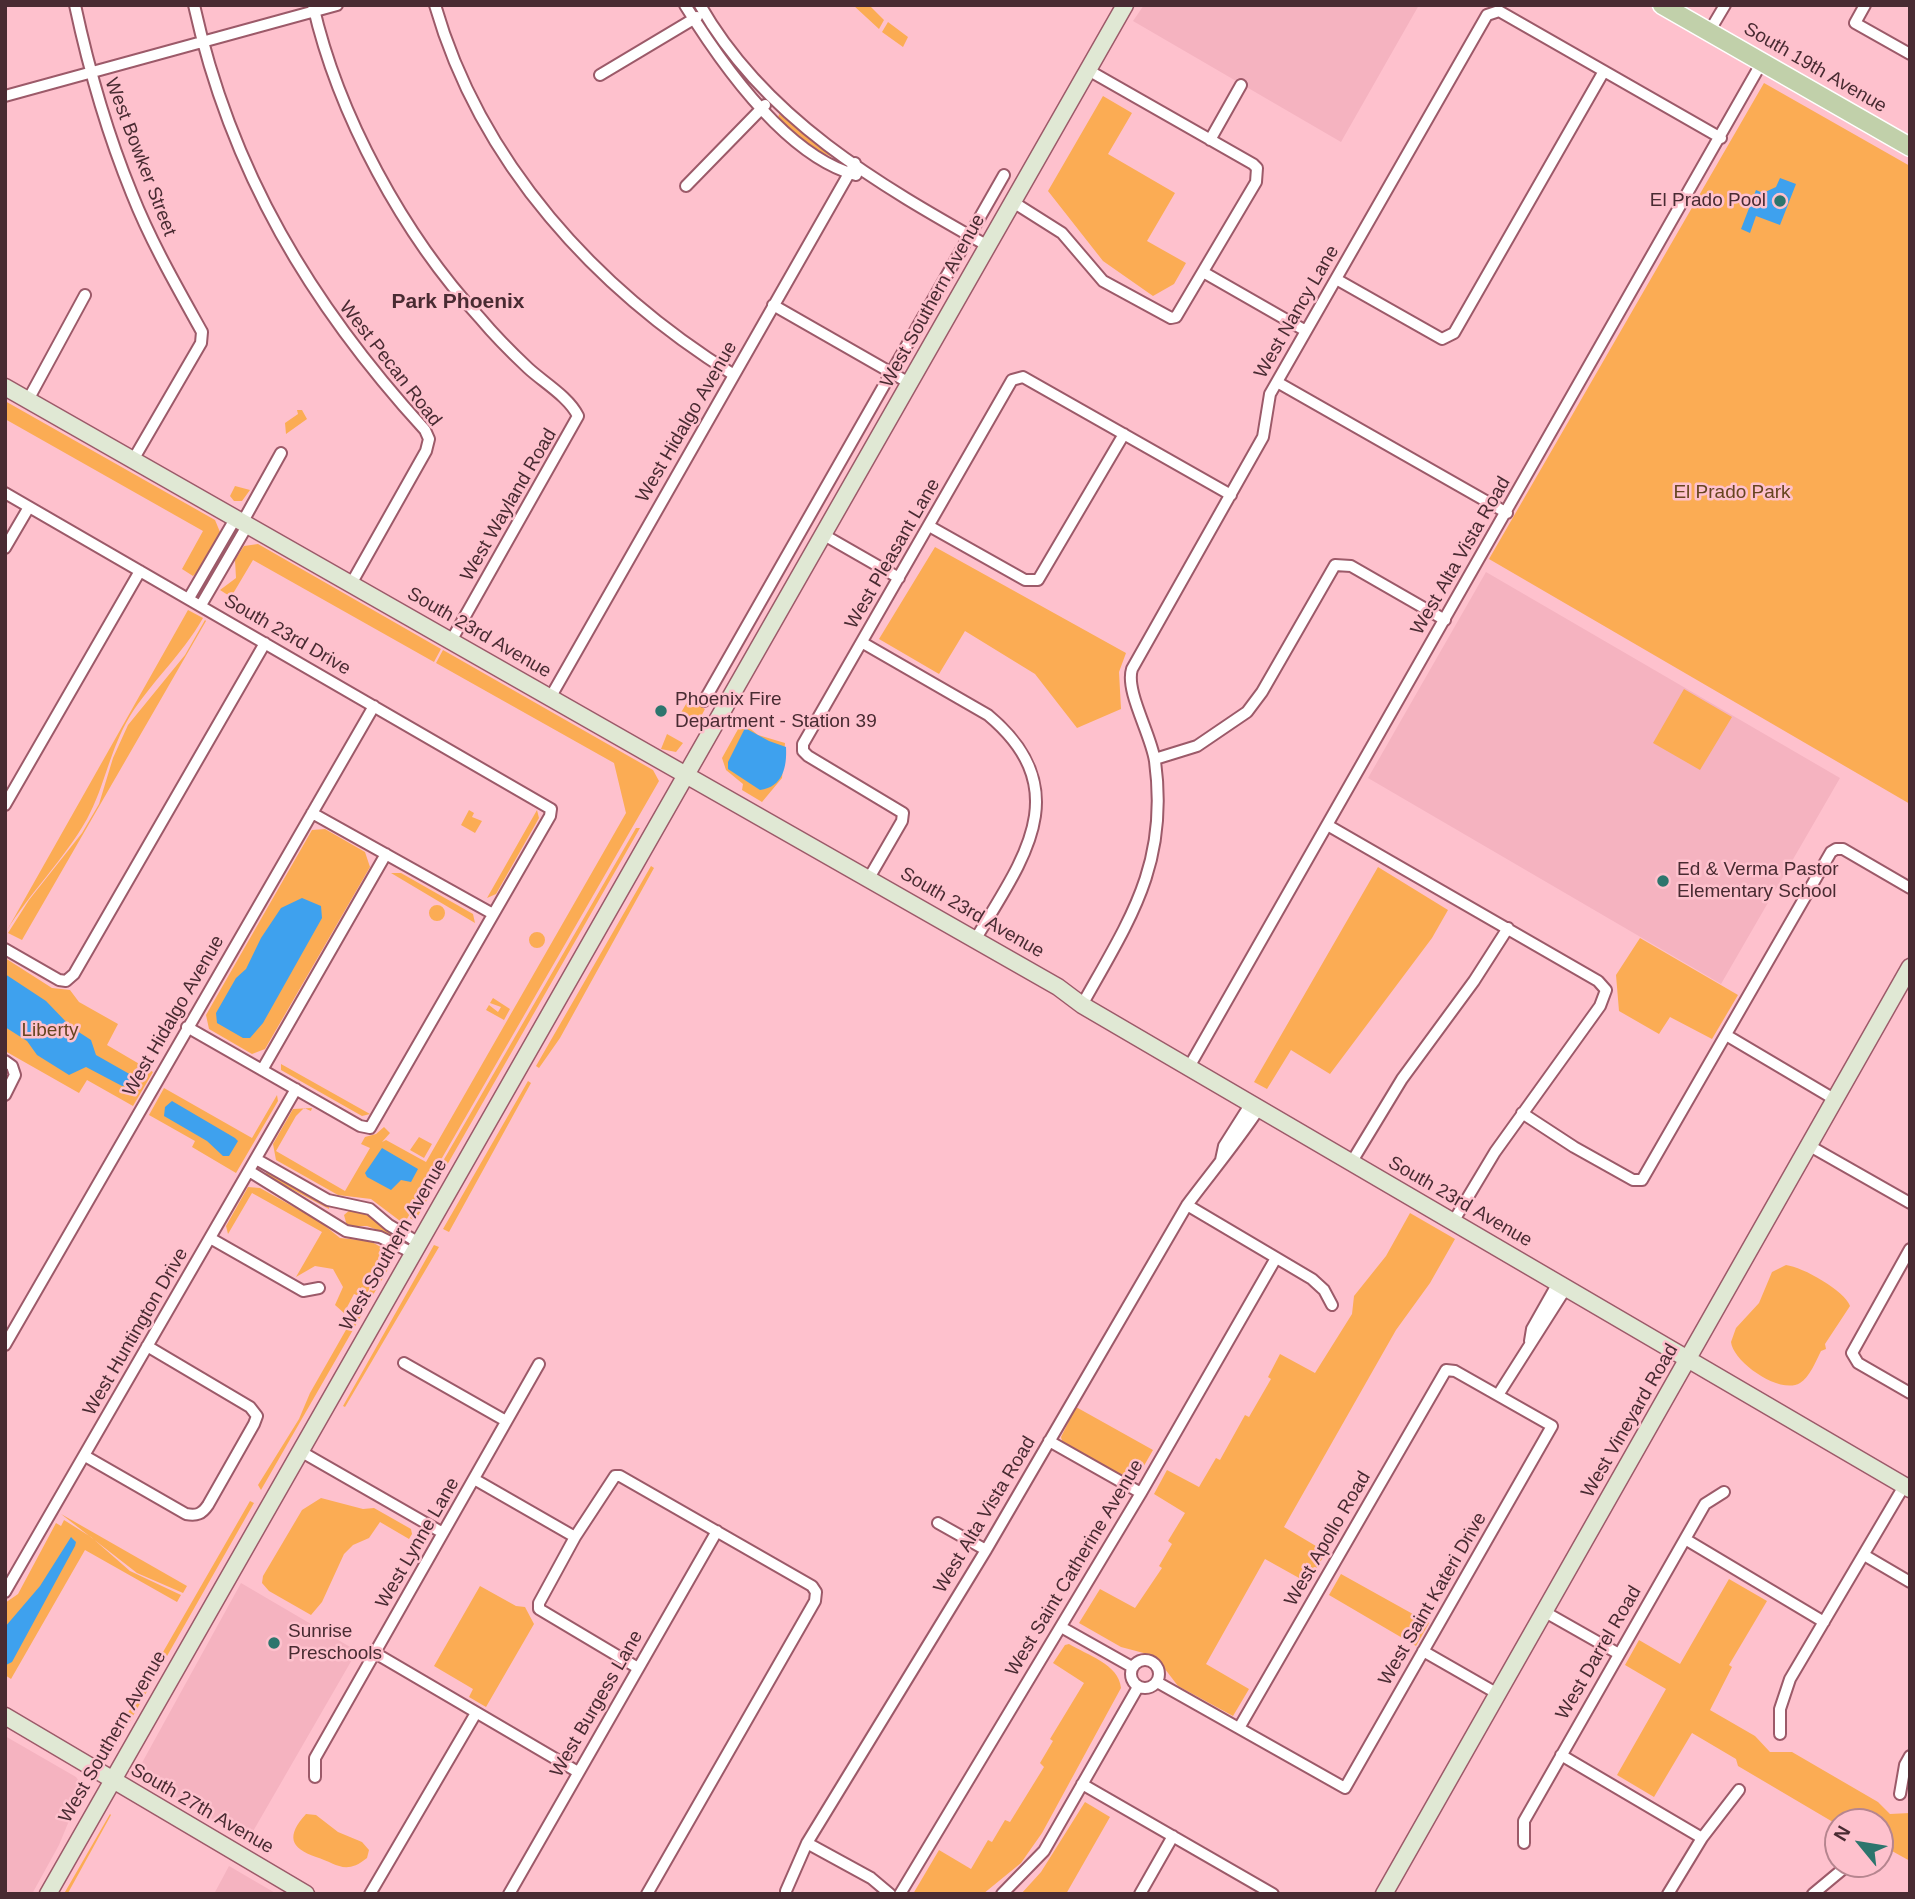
<!DOCTYPE html>
<html>
<head>
<meta charset="utf-8">
<style>
	body { margin:0 }
	#map { position:relative; width:1915px; height:1899px; overflow:hidden; background:#fec1cd; font-family:Helvetica,sans-serif }
	canvas { display:block }
	.frame { position:absolute; inset:0; border:7px solid #492b32; pointer-events:none }
	.north { position:absolute; left:1824px; top:1808px; width:70px; height:70px; box-sizing:border-box; background:#fec1cd; border:2px solid #b6858f; border-radius:50%; rotate:300deg; font-size:19px; font-weight:700; line-height:28px; text-align:center; color:#492b32 }
	.north::after { content:''; display:block; margin:auto; width:24px; height:32px; background:#2d756d; clip-path:polygon(50% 0,100% 100%,50% 72%,0 100%) }
</style>
</head>
<body>
<div id="map">
<canvas width="1915" height="1899"></canvas>
<div class="frame"></div>
<div class="north">N</div>
</div>
<script>
const c = document.querySelector('canvas').getContext('2d');
c.lineJoin = 'round';
function paint(path, color) { c.fillStyle = color; c.fill(path, 'evenodd'); }
function trace(path, color, width, dash) { c.strokeStyle = color; c.lineWidth = width; c.lineCap = dash ? 'butt' : 'round'; c.setLineDash(dash || []); c.stroke(path); }
function label(font, color, halo, rows, align = 'center') {
  c.font = font + ' Helvetica,sans-serif'; c.lineWidth = 5; c.setLineDash([]); c.textBaseline = 'middle'; c.strokeStyle = halo; c.fillStyle = color; for (const [text, x, y, turn = 0] of rows) {
    c.save(); c.translate(x, y); c.rotate((+turn || 0) * Math.PI / 180); c.textAlign = isNaN(turn) ? turn : align; if (halo) c.strokeText(text, 0, 0); c.fillText(text, 0, 0); c.restore();
  }
}
const built = new Path2D(`
	M1144,5H1419L1341,142L1133,21Z
	M1486,572L1840,778L1721,984L1368,778Z
	M241,1583L357,1651L248,1840L142,1777L138,1770Z
	M5,1736L76,1777L83,1787L59,1845L32,1894H12L5,1890Z
	M229,1866L277,1894H214Z`);
const green = new Path2D(`
	M853,5H869L884,20L879,29Z
	M888,22L908,37L903,47L882,32Z
	M1764,83L1910,166V804L1489,559Z
	M1103,96L1132,113L1108,154L1175,193L1147,241L1186,263L1174,284L1153,296L1103,261L1048,191Z
	M779,114L832,153V157L816,150L778,119Z
	M5,401L215,520L220,532L198,571L193,576L182,569L203,531L5,419Z
	M297,410H302L307,419L286,434L285,423L298,414Z
	M235,486L250,490L242,501H234L230,496Z
	M258,544L441,649L434,662L253,560L231,597L220,590L236,578L235,560L244,546Z
	M935,547L1126,653L1119,672L1121,709L1077,728L1035,674L965,631L939,674L879,639Z
	M188,610L203,618C182,655 152,681 130,716C110,749 105,786 87,819C64,860 30,892 6,932Z
	M205,620L206,621L22,940L8,933L29,900L82,833L99,804L113,758L128,725L185,655Z
	M443,650L653,770L659,781L404,1224L371,1199L338,1195L276,1160L273,1144L293,1109L312,1108L311,1111L304,1108L296,1116L276,1151L345,1191L370,1148L361,1144L365,1137L376,1134L384,1127L390,1133L382,1142L386,1140L426,1162L626,813L614,763L436,663Z
	M1684,689L1732,717L1700,770L1653,743Z
	M689,699L705,709L697,724L679,716Z
	M742,722L758,735L785,743L782,778L762,802L742,790L743,784L726,770L722,758Z
	M667,734L683,743L676,752L661,749Z
	M469,810L474,813L472,817L482,821L475,833L461,825Z
	M537,810L539,818L496,894L487,898Z
	M636,828H640L415,1221L410,1218Z
	M325,829L365,852L370,867L265,1049L252,1054L209,1029L206,1015L312,830Z
	M651,866L654,868L560,1038L539,1068L536,1066Z
	M1378,867L1448,910L1432,938L1330,1074L1291,1050L1267,1089L1254,1082Z
	M391,873H401L473,914L475,923Z
	M429 913a8 8 0 1 1 16 0a8 8 0 1 1-16 0Z
	M529 940a8 8 0 1 1 16 0a8 8 0 1 1-16 0Z
	M1640,938L1738,995L1712,1039L1670,1017L1659,1034L1619,1011L1616,975Z
	M5,958L52,988L70,990L79,1002L118,1024L107,1045L153,1072L133,1106L87,1080L79,1093L5,1051Z
	M493,998L510,1009L504,1020L486,1010L489,1005L498,1012L501,1007L490,1003Z
	M281,1064L370,1114L362,1116L281,1070Z
	M528,1081L531,1083L449,1232L443,1229Z
	M164,1088L252,1138L277,1095L278,1101L236,1173L192,1147L195,1141L149,1115Z
	M419,1137L432,1144L424,1158L410,1150Z
	M268,1171L329,1206V1209L265,1175Z
	M248,1187L260,1188L319,1221L340,1238L370,1241L388,1251L387,1259L364,1298L354,1294L344,1313L335,1305L343,1287L333,1269L315,1266L296,1277L322,1232L252,1193L228,1234L226,1226Z
	M351,1209L365,1212L394,1236L367,1226H347L344,1215Z
	M1410,1213L1455,1239L1430,1283L1396,1330L1284,1527L1326,1552L1308,1583L1265,1559L1206,1664L1249,1689L1233,1716L1178,1686L1155,1656L1121,1647L1079,1623L1100,1589L1135,1608L1162,1568L1159,1566L1172,1544L1168,1541L1185,1513L1154,1494L1167,1470L1199,1487L1216,1458L1220,1460L1245,1415L1249,1417L1271,1379L1268,1377L1280,1354L1315,1373L1352,1314L1354,1296L1386,1256Z
	M434,1245L439,1247L345,1407L343,1406Z
	M389,1260L392,1262L261,1490L258,1485L299,1419L310,1393L355,1314Z
	M1786,1265C1803,1267 1845,1291 1850,1306L1825,1344L1826,1349L1821,1351C1816,1361 1809,1378 1800,1383C1780,1395 1733,1362 1731,1342L1736,1328L1759,1303L1772,1272Z
	M1076,1407L1153,1450L1134,1483L1062,1441L1061,1437Z
	M321,1498L363,1509L374,1508L411,1529L412,1534L409,1539L380,1522L369,1538L353,1545L344,1554L322,1602L311,1615L269,1591L262,1583L263,1576L302,1510Z
	M250,1501L254,1503L121,1737L125,1718Z
	M61,1514L187,1586L183,1593L137,1573Z
	M64,1520L91,1537L130,1571L181,1595L177,1602L85,1550L11,1679L5,1675V1603L18,1594L56,1523L61,1526Z
	M1341,1574L1429,1623L1416,1646L1329,1595Z
	M1729,1579L1767,1601L1729,1665L1732,1667L1710,1710L1755,1736L1770,1752H1792L1878,1802L1890,1814L1910,1813V1861L1883,1846L1880,1822H1838V1825L1738,1766L1736,1759L1692,1733L1654,1797L1617,1775L1666,1689L1625,1665L1639,1640L1680,1664Z
	M480,1586L516,1606L525,1607L534,1624L486,1707L469,1697L473,1689L434,1666Z
	M1069,1644C1087,1655 1119,1664 1121,1688L1042,1833L1021,1863L983,1894H913L939,1850L971,1869L988,1840L992,1842L1005,1820L1010,1822L1044,1767L1040,1763L1053,1741L1050,1739L1084,1683L1053,1663L1065,1645Z
	M1085,1802L1110,1817L1066,1894H1021L1041,1872Z
	M306,1814L316,1815L338,1832L362,1842L369,1850L367,1858C345,1876 336,1863 316,1857C290,1848 286,1836 306,1814Z
	M111,1815L68,1893L65,1892L110,1814Z`);
const water = new Path2D(`
	M1780,178L1796,184L1780,225L1756,216L1750,233L1741,229L1756,190L1763,193L1776,187Z
	M745,728L769,741L786,747C787,767 783,787 760,790L728,769V762Z
	M302,898L321,906L322,918L263,1023L250,1038H243L217,1023L216,1013L236,978L246,969L261,938L281,908Z
	M5,974L46,1001L71,1027L91,1040L96,1055L133,1076L132,1085L122,1086L86,1067L69,1075L37,1055L27,1041L5,1027Z
	M172,1101L235,1138L238,1141L229,1156H223L207,1141L164,1116L165,1107Z
	M382,1148L418,1169L411,1182L401,1180L391,1190L367,1177L365,1173Z
	M71,1537L76,1542L75,1546L12,1662L6,1665L5,1627L40,1586Z`);
const street = new Path2D(`
	M75,5C89,70 107,133 132,194C151,242 177,287 202,332L201,343L133,460
	M194,5C231,172 311,305 425,430L429,439L426,451L351,584
	M313,5C338,115 404,236 480,318C495,336 511,352 528,368C543,382 569,397 578,416L451,641
	M435,5C481,164 596,289 734,375
	M685,5C721,63 786,156 856,175
	M700,5C765,119 878,184 988,246
	M1865,5L1855,23L1910,54
	M1709,32L1725,5
	M600,75L697,17
	M5,96L337,5
	M1210,140L1241,85
	M686,186L765,105
	M1013,202L1062,233L1103,281L1171,318L1176,317L1256,182L1257,168L1253,164L1088,70
	M1203,272L1306,331
	M1336,279L1442,339L1454,333L1604,71
	M773,305L911,384
	M1277,382L1507,513
	M28,400L85,295
	M5,493L551,809L550,816L370,1128L360,1126L187,1027
	M242,523L281,453
	M929,526L1025,580H1038L1124,434
	M824,535L899,578
	M5,548L29,507
	M189,598L235,519
	M201,605L247,526
	M863,643L988,715C1079,791 1021,862 975,940
	M550,698L855,163
	M704,701L1004,175
	M1155,759L1197,746L1247,712L1262,692L1335,565L1351,566L1445,620
	M5,805L140,571
	M312,813L493,914
	M1329,826L1598,981L1606,990L1600,1006L1495,1152L1453,1222
	M869,878L902,821L903,813L808,756L803,751V744L1012,380L1023,377L1231,495
	M5,949L59,980L66,981L74,974L265,643
	M1082,1005C1130,919 1169,864 1155,761C1151,734 1125,691 1132,669L1263,437L1270,394L1487,15L1499,11L1721,138
	M1726,1035L1834,1099
	M5,1061L12,1066L15,1075L5,1095
	M1189,1067L1762,62
	M262,1070L386,854
	M1522,1113L1574,1147L1633,1180H1642L1831,852L1836,849H1843L1910,888
	M1808,1145L1910,1203
	M256,1159L328,1200L370,1209L389,1225L419,1243
	M1221,1160L1224,1146L1250,1105
	M1351,1163L1402,1079L1474,981L1508,928
	M249,1171L346,1231L380,1237L413,1253
	M1187,1205L1312,1279L1324,1290L1332,1305
	M210,1238L303,1291L319,1288
	M1910,1249L1852,1353L1858,1363L1910,1393
	M1530,1341L1532,1329L1558,1283
	M5,1345L374,706
	M404,1363L506,1421
	M1498,1395L1566,1288
	M1049,1441L1141,1493
	M300,1451L443,1533
	M85,1456L186,1514C197,1516 202,1514 208,1505L254,1424L257,1416L250,1407L147,1346
	M474,1479L575,1537
	M938,1523L986,1550
	M1685,1539L1824,1622
	M1864,1555L1910,1582
	M5,1592L296,1089
	M1545,1612L1619,1654
	M1061,1627L1132,1667
	M1423,1651L1498,1694
	M375,1653L578,1772
	M1131 1674a14 14 0 1 1 28 0a14 14 0 1 1-28 0Z
	M638,1668L539,1609V1603L575,1537L615,1476H620L812,1586L816,1592L815,1601L647,1894
	M1157,1682L1345,1788L1552,1426L1455,1371L1446,1370L1239,1728
	M1780,1734V1709L1790,1679L1904,1486
	M1561,1755L1702,1838
	M315,1777V1758L539,1364
	M1082,1784L1273,1894
	M1900,1794L1905,1765L1910,1756
	M807,1843L871,1878L890,1894
	M1524,1843V1821L1705,1504L1724,1492
	M786,1891L807,1843L986,1550L1187,1205C1211,1173 1236,1143 1258,1110
	M370,1894L476,1713
	M509,1894L717,1531
	M900,1894L1141,1493L1276,1258
	M1002,1894L1044,1851L1138,1687
	M1140,1894L1173,1836
	M1668,1894L1702,1838L1739,1790
	M1813,1894L1849,1864`);
const secondary = new Path2D(`
	M5,387L1058,987L1082,1005L1910,1489
	M5,1716L306,1894
	M48,1894L1125,5
	M1384,1894L1910,967`);
const primary = new Path2D(`
	M1662,5L1910,147`);
const markers = [
	[1780,201,7,"#2d756d"],
	[661,711,7,"#2d756d"],
	[1663,881,7,"#2d756d"],
	[274,1643,7,"#2d756d"]
];
const streetNames = [
	["South 19th Avenue",1815,68,30],
	["West Bowker Street",140,157,69],
	["West Southern Avenue",933,301,-61],
	["West Nancy Lane",1297,312,-60],
	["West Pecan Road",390,364,52],
	["West Hidalgo Avenue",687,422,-60],
	["West Wayland Road",509,505,-60],
	["West Pleasant Lane",893,554,-60],
	["West Alta Vista Road",1461,556,-60],
	["South 23rd Avenue",479,633,30],
	["South 23rd Drive",287,635,30],
	["South 23rd Avenue",972,913,30],
	["West Hidalgo Avenue",174,1016,-60],
	["South 23rd Avenue",1460,1202,30],
	["West Southern Avenue",394,1245,-60],
	["West Huntington Drive",136,1332,-60],
	["West Vineyard Road",1630,1421,-60],
	["West Alta Vista Road",985,1515,-59],
	["West Apollo Road",1328,1539,-60],
	["West Lynne Lane",418,1543,-60],
	["West Saint Catherine Avenue",1075,1568,-59],
	["West Saint Kateri Drive",1433,1599,-60],
	["West Darrel Road",1599,1653,-60],
	["West Burgess Lane",597,1704,-60],
	["West Southern Avenue",113,1737,-60],
	["South 27th Avenue",202,1809,30]
];
const poiNames = [
	["El Prado Pool",1766,201,"right"],
	["Phoenix Fire",675,700],
	["Department - Station 39",675,722],
	["Ed & Verma Pastor",1677,870],
	["Elementary School",1677,892],
	["Sunrise",288,1632],
	["Preschools",288,1654]
];
const parkNames = [
	["El Prado Park",1732,493],
	["Liberty",50,1031]
];
const neighbourhoodNames = [
	["Park Phoenix",458,302]
];
paint(built, '#f5b3c0');
paint(green, '#fbac54');
paint(water, '#3ea1ee');
trace(street, '#9c5a69', 14);
trace(secondary, '#9c5a69', 19);
trace(primary, '#fff', 21);
trace(street, '#fff', 10);
trace(secondary, '#e0e8d4', 16);
trace(primary, '#c1d0aa', 18);
for (const [x, y, r, color] of markers) { const dot = new Path2D(); dot.arc(x, y, r, 0, 2 * Math.PI); c.fillStyle = color; c.fill(dot); trace(dot, '#fec1cd', 2.5); }
label('19px', '#492b32', '#fec1cd', streetNames);
label('19px', '#492b32', '#fec1cd', poiNames, 'left');
label('19px', '#674520', '#fec1cd', parkNames);
label('bold 21px', '#492b32', '#fec1cd', neighbourhoodNames);
</script>
</body>
</html>
